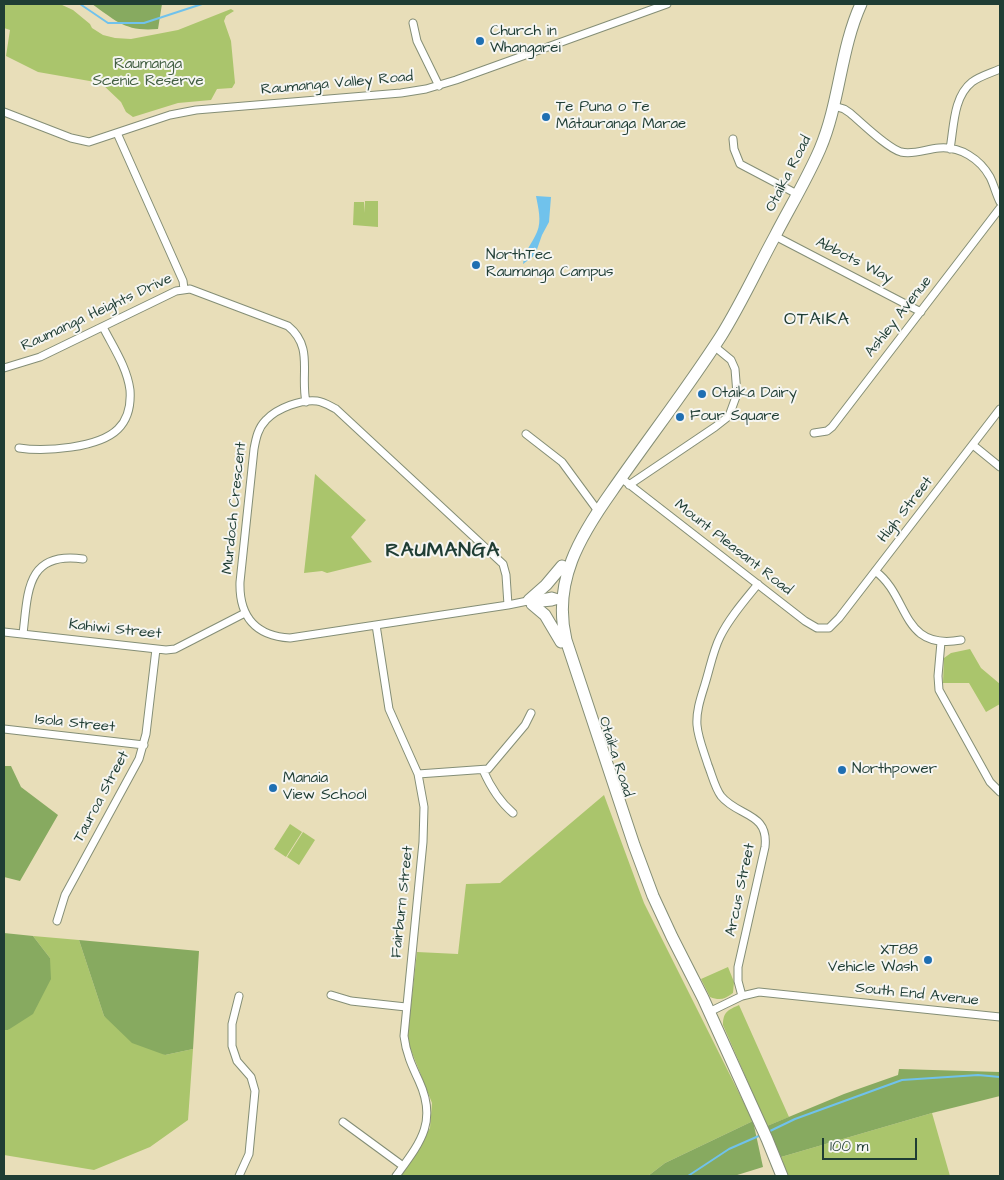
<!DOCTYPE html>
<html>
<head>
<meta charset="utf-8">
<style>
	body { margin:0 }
	#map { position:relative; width:1004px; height:1180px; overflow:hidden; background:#e8deb9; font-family:"Architects Daughter",sans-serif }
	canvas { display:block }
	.frame { position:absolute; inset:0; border:5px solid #1f3d34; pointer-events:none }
	.scale { position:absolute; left:822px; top:1138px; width:95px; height:22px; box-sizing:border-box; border:2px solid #1f3d34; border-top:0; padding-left:6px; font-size:15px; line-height:18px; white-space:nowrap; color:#1f3d34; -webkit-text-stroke:4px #f6f6f2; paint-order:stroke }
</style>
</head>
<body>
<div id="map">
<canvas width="1004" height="1180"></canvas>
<div class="frame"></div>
<div class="scale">100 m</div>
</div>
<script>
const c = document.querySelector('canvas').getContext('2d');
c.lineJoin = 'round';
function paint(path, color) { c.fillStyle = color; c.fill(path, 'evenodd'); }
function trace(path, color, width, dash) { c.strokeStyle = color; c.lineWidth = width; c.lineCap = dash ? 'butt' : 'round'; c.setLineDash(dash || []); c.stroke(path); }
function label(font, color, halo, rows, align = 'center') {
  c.font = font + ' "Architects Daughter",sans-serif'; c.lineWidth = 4; c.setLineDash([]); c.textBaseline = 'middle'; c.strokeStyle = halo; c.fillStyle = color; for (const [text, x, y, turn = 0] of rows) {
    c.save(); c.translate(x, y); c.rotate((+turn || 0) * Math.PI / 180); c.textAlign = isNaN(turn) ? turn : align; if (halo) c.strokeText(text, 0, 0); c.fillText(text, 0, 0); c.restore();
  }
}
const green = new Path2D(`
	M4,4H60L73,10L90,24L92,28L103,35L115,38L131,39L178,30L231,9L234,11L226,16L224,21L231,41L235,83L232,88L217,89L211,100L178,103L133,117L126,112L121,102L101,83L38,72L6,56L10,30L4,28Z
	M365,201H378V227L353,225L354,202H364L365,213Z
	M315,474L366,520L351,537L372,562L327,573L322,571L304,573Z
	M970,649L981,668L1000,684V704L986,712L969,683H943L944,658L951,653Z
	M604,795L644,903L753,1121L665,1163L648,1176H397L430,1128L432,1103L407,1040L417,952L458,954L466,884L500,883Z
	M290,824L302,832L286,857L274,849Z
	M303,832L315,840L299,865L287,857Z
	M33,936L79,940L104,1016L165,1055L193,1049L188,1120L150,1147L94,1170L4,1155V1030H8L50,958Z
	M728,967L734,982L733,993C725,999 720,1001 710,997L701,979Z
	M739,1005L789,1117L767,1126L723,1025C723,1012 728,1010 739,1005Z
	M932,1113L950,1176H788L781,1157Z`);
const forest = new Path2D(`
	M92,4H162L158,29C126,32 116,21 92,4Z
	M4,766H11L21,787L58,815L20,881L4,877Z
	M4,933L33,936L50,958L51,979L33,1014L8,1030H4Z
	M79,940L199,951L193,1049L165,1055L132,1043L104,1016Z
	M899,1069L1000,1072V1096L932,1113L781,1157L767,1126L844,1094L898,1075Z
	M753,1121L763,1167L734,1176H648L665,1163Z`);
const water = new Path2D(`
	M536,196L551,197L549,222L542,235L535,255L523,264C524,251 532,244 537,232C542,221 538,207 536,196Z`);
const stream = new Path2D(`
	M80,4L108,23H144L202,4
	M768,1132L795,1119L902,1080L978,1075L1000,1077
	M688,1176L729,1149L761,1135`);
const minor = new Path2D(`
	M413,23L417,41L439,86
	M834,106L844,109L850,113C862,123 887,148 901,152C914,155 926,149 939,148C960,146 980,159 990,177C994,185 996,194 1000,202
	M4,112L71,138L89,142L170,115L196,110L401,93L426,89L456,80L667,4
	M117,133L183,281L184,289
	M733,139L734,149L740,164L797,194
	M950,149C954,127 953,97 972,82C980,76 991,73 1000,69
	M775,236L921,312
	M4,368L40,357L176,291L190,289L288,326C314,347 300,374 306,402
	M814,433L827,431L832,427L1000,208
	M526,434L562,462L598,511
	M973,445L1000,467
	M19,448C45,452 99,448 118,429C128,419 131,404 130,390C127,367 113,347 103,327
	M621,478L805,621L817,628H829L839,618L1000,409
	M629,485L715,427L729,416L737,394L735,369L731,360L714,346
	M875,571C910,596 900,651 961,640
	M531,604L552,602L562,599
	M508,605L506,575L503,564L336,409C330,406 324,402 317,401C302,399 277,408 266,420C258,428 256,438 254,449L240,582C239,616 255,636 290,638L508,605L552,596L562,599
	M376,625L389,709L418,774L424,807L423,842L404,1036C406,1053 412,1066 419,1081C438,1122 420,1143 396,1176
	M4,632L166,650L175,649L245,613
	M23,634C28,592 26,551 83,559
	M941,642L938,676L939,690L990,782L1000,792
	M4,729L144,745
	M483,770C490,786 500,802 513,813
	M418,774L488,769L525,725L531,713
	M57,921L65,895L139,759L146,734L156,649
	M331,995L351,1001L406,1007
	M742,996L738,981V967L765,847C769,812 738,817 721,796C715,788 712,775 708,765C704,752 698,738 697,725C696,711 701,697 705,684C710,668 713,651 720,637C729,618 745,600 758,584
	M709,1012L742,996L759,992L1000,1017
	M343,1122L403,1166
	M239,1176L249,1154L255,1091L251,1077L237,1061L232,1046V1024L239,996`);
const trunk = new Path2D(`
	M529,600L546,585L562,566
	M532,604L545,615L561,642
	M782,1176L767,1139L703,998L672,937L653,896L634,845L566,640C552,582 580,536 612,491C648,439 687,389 721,336C741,304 757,269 775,236C790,207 807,179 820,149C840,102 840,50 861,4`);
const markers = [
	[480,41,5,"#1f6fb2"],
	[546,117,5,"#1f6fb2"],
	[476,265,5,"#1f6fb2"],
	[702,394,5,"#1f6fb2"],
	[680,417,5,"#1f6fb2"],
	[842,770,5,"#1f6fb2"],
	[273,788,5,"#1f6fb2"],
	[928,960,5,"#1f6fb2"]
];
const poiNames = [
	["Church in",490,32],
	["Whangarei",490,49],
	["Te Puna o Te",556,108],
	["Mātauranga Marae",556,125],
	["NorthTec",486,256],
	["Raumanga Campus",486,273],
	["Otaika Dairy",712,394],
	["Four Square",690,417],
	["Northpower",852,770],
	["Manaia",283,779],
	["View School",283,796],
	["XT88",918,951,"right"],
	["Vehicle Wash",918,968,"right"]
];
const parkNames = [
	["Raumanga",148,65],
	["Scenic Reserve",148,82]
];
const streetNames = [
	["Raumanga Valley Road",337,84,-5],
	["Otaika Road",789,174,-63],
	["Abbots Way",854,261,27],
	["Raumanga Heights Drive",97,313,-25],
	["Ashley Avenue",899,317,-52],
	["Murdoch Crescent",235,508,-84],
	["High Street",906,510,-52],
	["Mount Pleasant Road",733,548,38],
	["Kahiwi Street",115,630,6],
	["Isola Street",75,724,6],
	["Otaika Road",615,757,72],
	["Tauroa Street",102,797,-62],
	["Arcus Street",741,890,-78],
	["Fairburn Street",403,902,-84],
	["South End Avenue",917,995,6]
];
const quarterNames = [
	["OTAIKA",817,320]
];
const districtNames = [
	["RAUMANGA",443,552]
];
paint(green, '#aac56c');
paint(forest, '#87aa60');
paint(water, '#70c2ec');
trace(stream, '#70c2ec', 2);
trace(minor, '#848e76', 9);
trace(trunk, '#848e76', 13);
trace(minor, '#fff', 7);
trace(trunk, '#fff', 11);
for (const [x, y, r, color] of markers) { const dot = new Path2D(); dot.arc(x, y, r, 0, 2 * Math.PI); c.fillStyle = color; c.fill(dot); trace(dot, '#f6f6f2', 2); }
label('15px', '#1f3d34', '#f6f6f2', poiNames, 'left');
label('15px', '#425f42', '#f6f6f2', parkNames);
label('15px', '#1f3d34', '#f6f6f2', streetNames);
c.letterSpacing = '1px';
label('18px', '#1f3d34', '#f6f6f2', quarterNames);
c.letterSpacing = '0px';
c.letterSpacing = '1px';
label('bold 20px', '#1f3d34', '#f6f6f2', districtNames);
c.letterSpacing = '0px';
</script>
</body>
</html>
